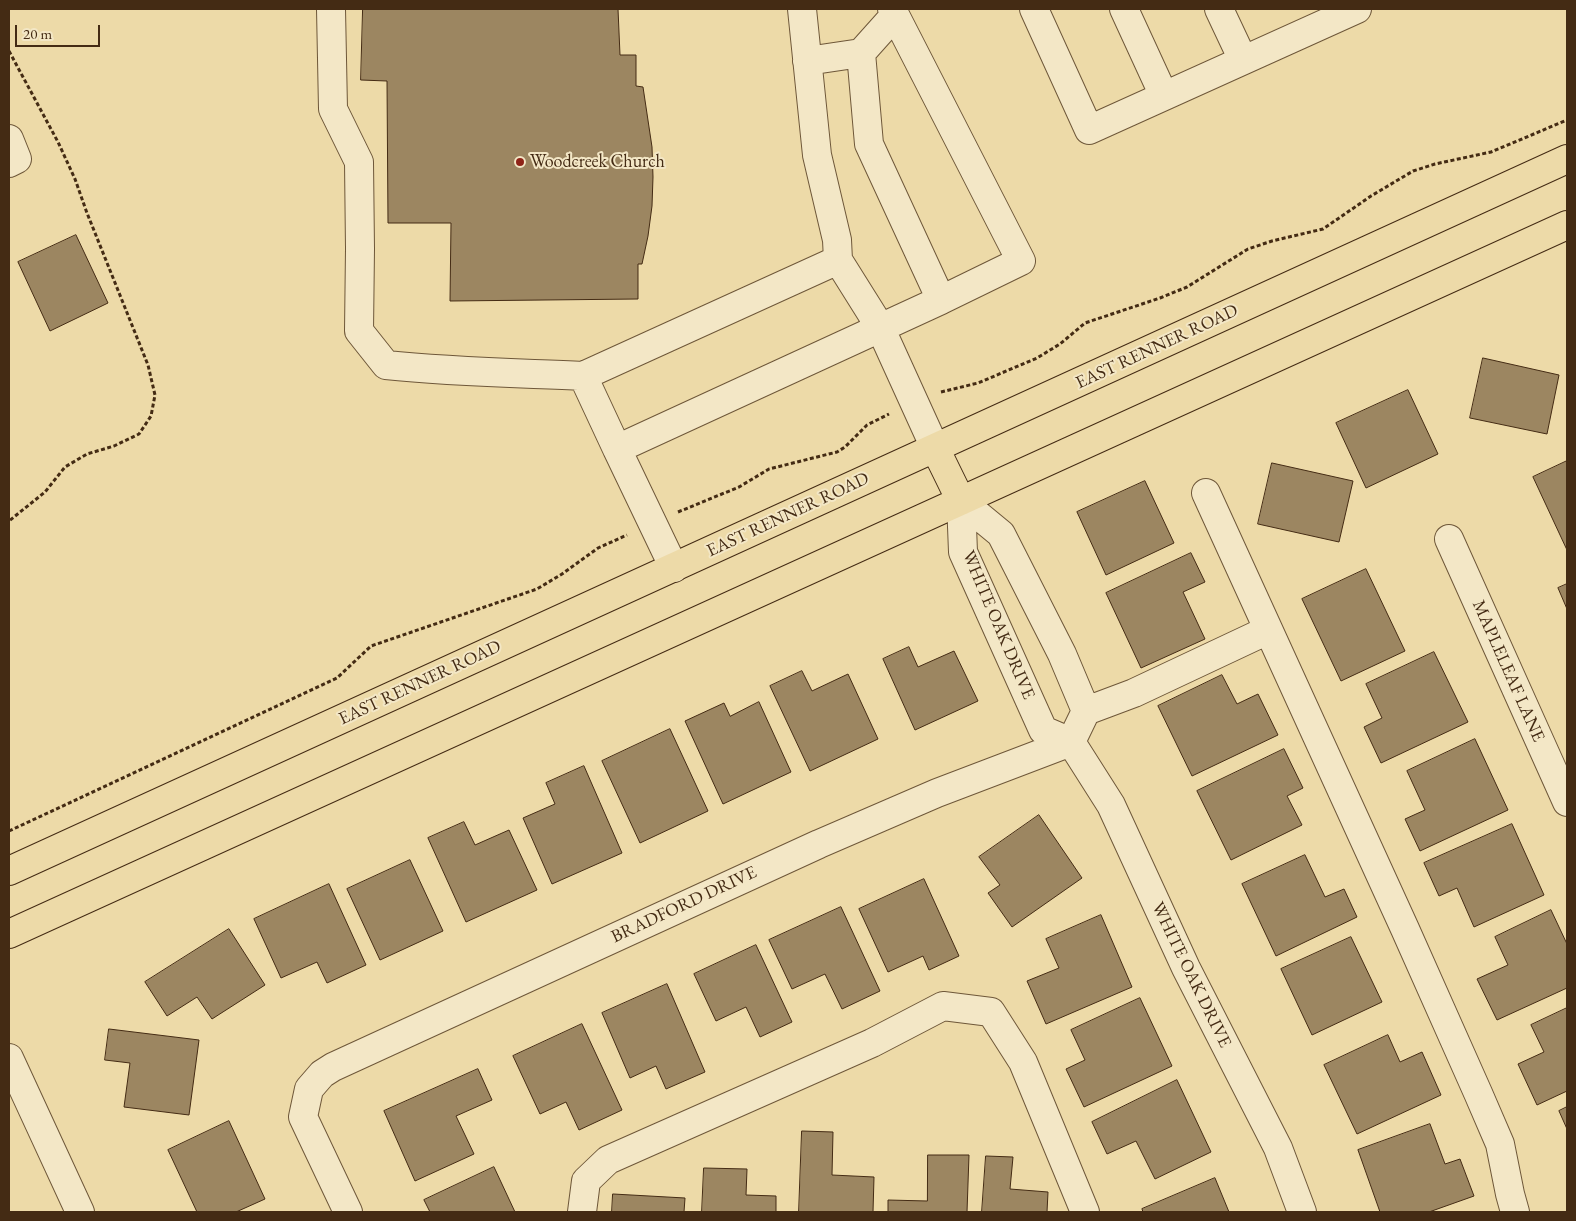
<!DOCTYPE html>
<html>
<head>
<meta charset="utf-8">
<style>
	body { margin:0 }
	#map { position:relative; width:1576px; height:1221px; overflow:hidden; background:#eddaa8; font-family:"EB Garamond",serif }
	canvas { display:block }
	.frame { position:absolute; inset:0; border:10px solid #442b14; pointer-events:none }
	.scale { position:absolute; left:15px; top:25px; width:85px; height:22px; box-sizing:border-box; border:2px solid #442b14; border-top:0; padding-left:6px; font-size:15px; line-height:18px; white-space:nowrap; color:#442b14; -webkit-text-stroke:4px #f3e7c6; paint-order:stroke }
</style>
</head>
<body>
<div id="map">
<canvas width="1576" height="1221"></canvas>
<div class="frame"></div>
<div class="scale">20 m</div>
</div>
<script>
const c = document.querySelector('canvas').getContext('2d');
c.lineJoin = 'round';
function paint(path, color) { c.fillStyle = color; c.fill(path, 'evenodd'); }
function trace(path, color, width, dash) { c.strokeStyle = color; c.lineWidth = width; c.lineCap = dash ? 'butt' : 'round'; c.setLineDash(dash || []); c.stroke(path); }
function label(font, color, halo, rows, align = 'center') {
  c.font = font + ' "EB Garamond",serif'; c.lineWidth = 4; c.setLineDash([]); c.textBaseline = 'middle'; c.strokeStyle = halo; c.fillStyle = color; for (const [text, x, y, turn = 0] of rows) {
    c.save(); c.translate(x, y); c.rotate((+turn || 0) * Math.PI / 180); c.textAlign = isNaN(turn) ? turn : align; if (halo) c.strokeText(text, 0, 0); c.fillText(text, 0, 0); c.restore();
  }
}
const building = new Path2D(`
	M363,9H618L620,55H636V86L643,87L652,147L653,177L652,206L648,236L642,264H638V299L450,301L451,223H388L387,81L361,80Z
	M76,235L108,303L50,331L18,262Z
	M1483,358L1559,375L1547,434L1470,418Z
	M1408,390L1438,454L1366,488L1336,423Z
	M1567,461V550L1533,477Z
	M1272,463L1353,481L1339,542L1258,524Z
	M1145,481L1174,543L1106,575L1077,512Z
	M1191,553L1205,582L1183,592L1205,639L1141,668L1106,593Z
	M1366,569L1405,651L1341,681L1302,599Z
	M1567,584V609L1558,588Z
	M909,647L918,667L954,651L978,701L915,730L883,659Z
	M1434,652L1468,722L1381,763L1364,727L1382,718L1366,684Z
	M802,671L812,691L848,674L878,739L810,771L770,686Z
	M1222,675L1237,704L1258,694L1278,735L1192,776L1158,706Z
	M759,702L791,772L723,804L685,721L724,703L730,716Z
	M670,729L708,811L640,843L602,761Z
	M1475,739L1508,810L1420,851L1405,819L1425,810L1407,771Z
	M1284,749L1303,788L1287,796L1302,825L1231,860L1197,791Z
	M584,766L622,853L552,884L523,818L555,804L546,783Z
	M1039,815L1082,878L1012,927L988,893L1000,885L979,857Z
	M464,822L475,845L509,830L537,890L466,922L428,838Z
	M1512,824L1544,895L1474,927L1457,888L1439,896L1424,863Z
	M1305,855L1325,897L1344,889L1357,917L1276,956L1242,884Z
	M410,860L443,931L380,960L347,889Z
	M924,879L959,956L929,970L923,956L888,972L859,909Z
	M329,884L366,965L327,983L317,962L281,978L254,919Z
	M841,907L880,991L842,1009L825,974L792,989L769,940Z
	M1551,910L1567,944V988L1497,1020L1477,979L1508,965L1495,937Z
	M1101,915L1132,987L1046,1024L1027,981L1059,968L1046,939Z
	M229,929L265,985L212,1019L197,997L167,1016L145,982Z
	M1351,937L1382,1002L1312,1035L1281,969Z
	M756,945L792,1022L760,1037L746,1007L716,1021L694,974Z
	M667,984L705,1072L666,1089L656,1066L630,1078L602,1013Z
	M1140,998L1172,1066L1084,1107L1066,1069L1085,1060L1071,1030Z
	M1567,1008V1091L1537,1105L1518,1064L1544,1052L1531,1025Z
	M582,1024L622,1110L579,1130L566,1102L540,1114L513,1056Z
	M109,1029L199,1040L189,1115L124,1107L130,1063L105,1060Z
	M1388,1035L1400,1062L1422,1052L1441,1095L1357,1134L1324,1065Z
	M478,1069L492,1100L456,1116L474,1154L415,1181L384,1111Z
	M1177,1080L1211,1152L1155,1179L1136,1141L1107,1154L1092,1122Z
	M1567,1107V1129L1559,1111Z
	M229,1121L265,1199L236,1212H197L168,1150Z
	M1430,1124L1445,1164L1460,1159L1474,1196L1429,1212H1380L1358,1150Z
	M802,1131L833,1132L832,1175L874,1177L873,1212H799Z
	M928,1155H969L967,1212H888V1200L927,1201Z
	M986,1156L1013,1157L1010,1189L1048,1192L1047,1212H982Z
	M494,1167L515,1212H430L424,1200Z
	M704,1168L747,1169L746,1195L776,1196V1212H702Z
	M1215,1178L1229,1212H1143L1142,1209Z
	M613,1194L685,1198L684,1212H612Z`);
const path = new Path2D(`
	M9,51L58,142L75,179L87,213L148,365L155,395L151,416L139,434L114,446L87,454L65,467L45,492L9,521
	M941,392L978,383L1037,358L1060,344L1085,323L1160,298L1187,287L1248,249L1272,241L1323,229L1371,196L1413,171L1435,164L1491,152L1567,120
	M678,512L739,487L769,469L837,452L845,447L867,425L889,414
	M9,831L337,678L371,646L537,589L562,574L598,548L627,535`);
const minor = new Path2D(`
	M331,9L333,109L359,162L360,249L359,331L386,365C452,372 517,373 583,376
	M802,9L817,155L837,240L838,260L880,327L935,448
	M1034,9L1089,130L1357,9
	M1124,9L1164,96
	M1219,9L1243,60
	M895,15L1021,261L941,300
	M807,61L861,53
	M9,139L17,159L9,163
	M617,449L583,376L838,260
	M1206,493L1405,929L1478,1093L1500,1144L1510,1194L1515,1212
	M961,501L963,552L1043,730L1071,742L1111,805L1186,968L1278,1148L1302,1212
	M961,501L1001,534L1062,654L1086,711L1071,742
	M1449,539L1567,802
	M674,568L617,449L941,300L869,144L861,53L895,15L892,9
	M1086,711L1134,693L1268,630
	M9,1058L80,1212
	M348,1212L303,1117L309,1089L322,1074L333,1067L819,844L937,793L1071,742
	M582,1212L586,1181L608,1160L872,1043L943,1006L991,1012L1023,1062L1085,1212`);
const major = new Path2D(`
	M935,448L961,501
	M9,871L1567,159
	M9,934L1567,225`);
const markers = [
	[520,162,5,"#8f2418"]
];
const poiNames = [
	["Woodcreek Church",530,162]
];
const streetNames = [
	["EAST RENNER ROAD",1157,347,-25],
	["EAST RENNER ROAD",788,515,-25],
	["WHITE OAK DRIVE",998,625,67],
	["MAPLELEAF LANE",1508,671,66],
	["EAST RENNER ROAD",420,683,-25],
	["BRADFORD DRIVE",684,905,-25],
	["WHITE OAK DRIVE",1191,975,64]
];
paint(building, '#9c8661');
trace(building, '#442b14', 1);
trace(minor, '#6e5739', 30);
trace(major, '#442b14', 30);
trace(path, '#442b14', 3, [4, 2.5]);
trace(minor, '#f3e7c6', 28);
trace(major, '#eddaa8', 28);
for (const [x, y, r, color] of markers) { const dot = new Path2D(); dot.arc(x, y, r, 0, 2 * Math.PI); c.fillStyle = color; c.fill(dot); trace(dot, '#f3e7c6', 2); }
label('18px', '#442b14', '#f3e7c6', poiNames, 'left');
label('18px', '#442b14', '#f3e7c6', streetNames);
</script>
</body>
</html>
